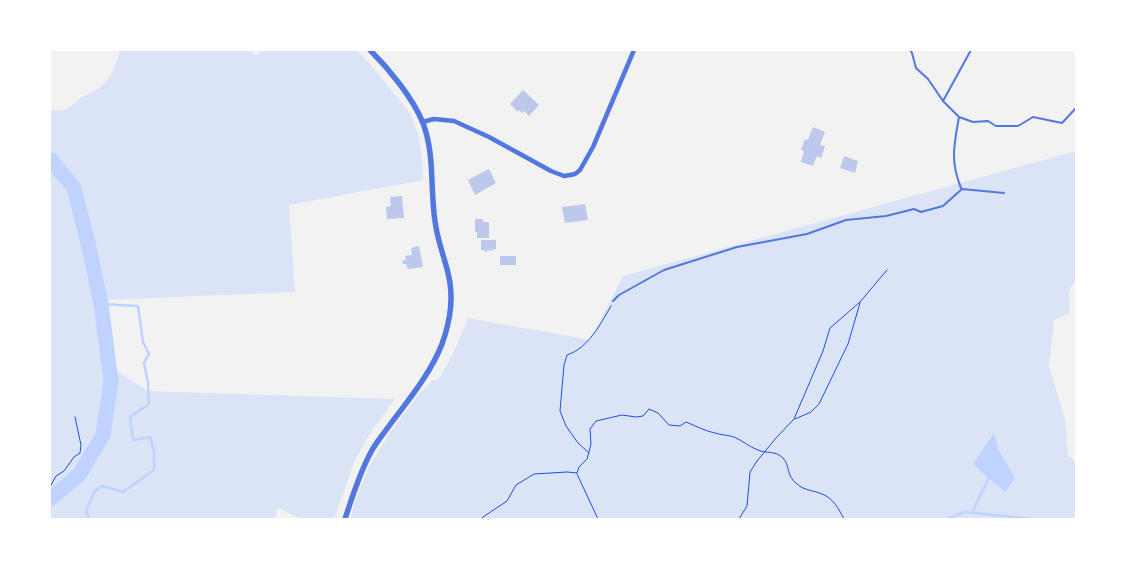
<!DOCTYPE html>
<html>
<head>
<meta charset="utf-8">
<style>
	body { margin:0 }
	#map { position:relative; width:1126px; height:569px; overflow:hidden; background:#f2f2f2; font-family:"Playfair Display",serif }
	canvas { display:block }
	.frame { position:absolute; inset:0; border:51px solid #fff; pointer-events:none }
</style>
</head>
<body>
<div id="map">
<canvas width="1126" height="569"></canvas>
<div class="frame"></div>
</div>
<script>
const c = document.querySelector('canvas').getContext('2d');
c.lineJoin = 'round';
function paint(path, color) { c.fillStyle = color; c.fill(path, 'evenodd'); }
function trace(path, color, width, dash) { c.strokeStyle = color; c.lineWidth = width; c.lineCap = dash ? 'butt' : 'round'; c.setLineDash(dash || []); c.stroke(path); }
const green = new Path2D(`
	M120,50H250L256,56L262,50H356L369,63L409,112C420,130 423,159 423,180L289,205L295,292L103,300L105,316L98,339V345L101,355L108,365L147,391L395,399L371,432L354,462L334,519H301L278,508L275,519H50V110C69,112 65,110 78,100C84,95 90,94 96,90C111,81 115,66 120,50Z
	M1076,151V279L1069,291L1070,313L1054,320L1049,367L1065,419L1068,455L1076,462V519H350L355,502L368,468L391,431L418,395L434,379L437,381C451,361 459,340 468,318L590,340L623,276Z`);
const water = new Path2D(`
	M994,433L998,449L1015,478L1005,492L973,464Z`);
const stream = new Path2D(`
	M972,513L990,475
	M90,519L86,512L94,492L102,486L123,492L154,470V451L150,437L133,440L130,417L149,404L148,383L144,363L149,354L143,342L138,306L101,304
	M947,519L964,512L1033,519`);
const river = new Path2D(`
	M50,159L74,188L89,247L101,304L111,381L103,435L79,475L50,499`);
const building = new Path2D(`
	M523,90L539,105L529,116L524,111L522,113L519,110L518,112L510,104Z
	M813,127L825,132L820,145L825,146L821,158L817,156L813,166L801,162L804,151L801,150L805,139L808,140Z
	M844,156L858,161L855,173L840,168Z
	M489,169L496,183L475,195L468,180Z
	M402,196L404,218L387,219L386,207L391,206L390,197Z
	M585,204L588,220L565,223L562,207Z
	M475,219H483V222H489V238H477V232H475Z
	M481,240H496V249L492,250V251L487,250V252H485V250H481Z
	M419,246L423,267L408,269L406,264H403L402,261L406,260L405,256L412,255L411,248Z
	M500,256H516V265H500Z`);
const path = new Path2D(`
	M795,419L811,412L819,404L848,344L860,303
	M589,453L578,443L566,426L560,411L564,365L567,355C588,348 600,325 611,306
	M577,474L598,519
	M50,487L56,476L64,471L74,457L80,453L81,445L75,417
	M482,519L483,517L507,501L516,485L534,474L567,472L577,473L579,467L587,459L591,444L590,429L596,421L622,415L636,417L643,416L649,409L658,413L669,425L680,426L686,422C696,426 705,431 715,433C721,435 728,435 734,437C742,440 749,447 758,450C766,454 775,450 783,458C790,465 786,476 797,484C805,491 813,490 822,494C833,498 839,509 844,519
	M739,519L747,506L750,472L757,461L776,438L794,419L823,351L830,328L860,302L887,270`);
const service = new Path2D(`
	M910,50L912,53L916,68L928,79L943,101L959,117L973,122L988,121L996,126H1018L1033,117L1062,123L1076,108
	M943,101L971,50
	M959,117C954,145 950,161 961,188
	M613,301L619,295L664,270L737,247L807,234L846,220L886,216L914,209L921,212L943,206L962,189L1004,193`);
const minor = new Path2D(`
	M422,122L434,119L454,121L489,137L551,171L564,176L570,175L575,174L580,170L593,147L634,50`);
const tertiary = new Path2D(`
	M345,519C352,497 360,472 371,452C375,444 381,437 386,430C406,403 430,375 442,344C450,322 454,296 448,273C444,256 437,239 435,221C430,189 435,155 423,123C413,98 389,69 370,50`);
paint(green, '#dbe4f7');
paint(water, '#bfd3fe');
trace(stream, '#bfd3fe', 2.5);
trace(river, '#bfd3fe', 15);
paint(building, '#bdc9ec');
trace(path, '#1d4ed8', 1);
trace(service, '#5277de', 2);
trace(minor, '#5277de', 4.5);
trace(tertiary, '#5277de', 5.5);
</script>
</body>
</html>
